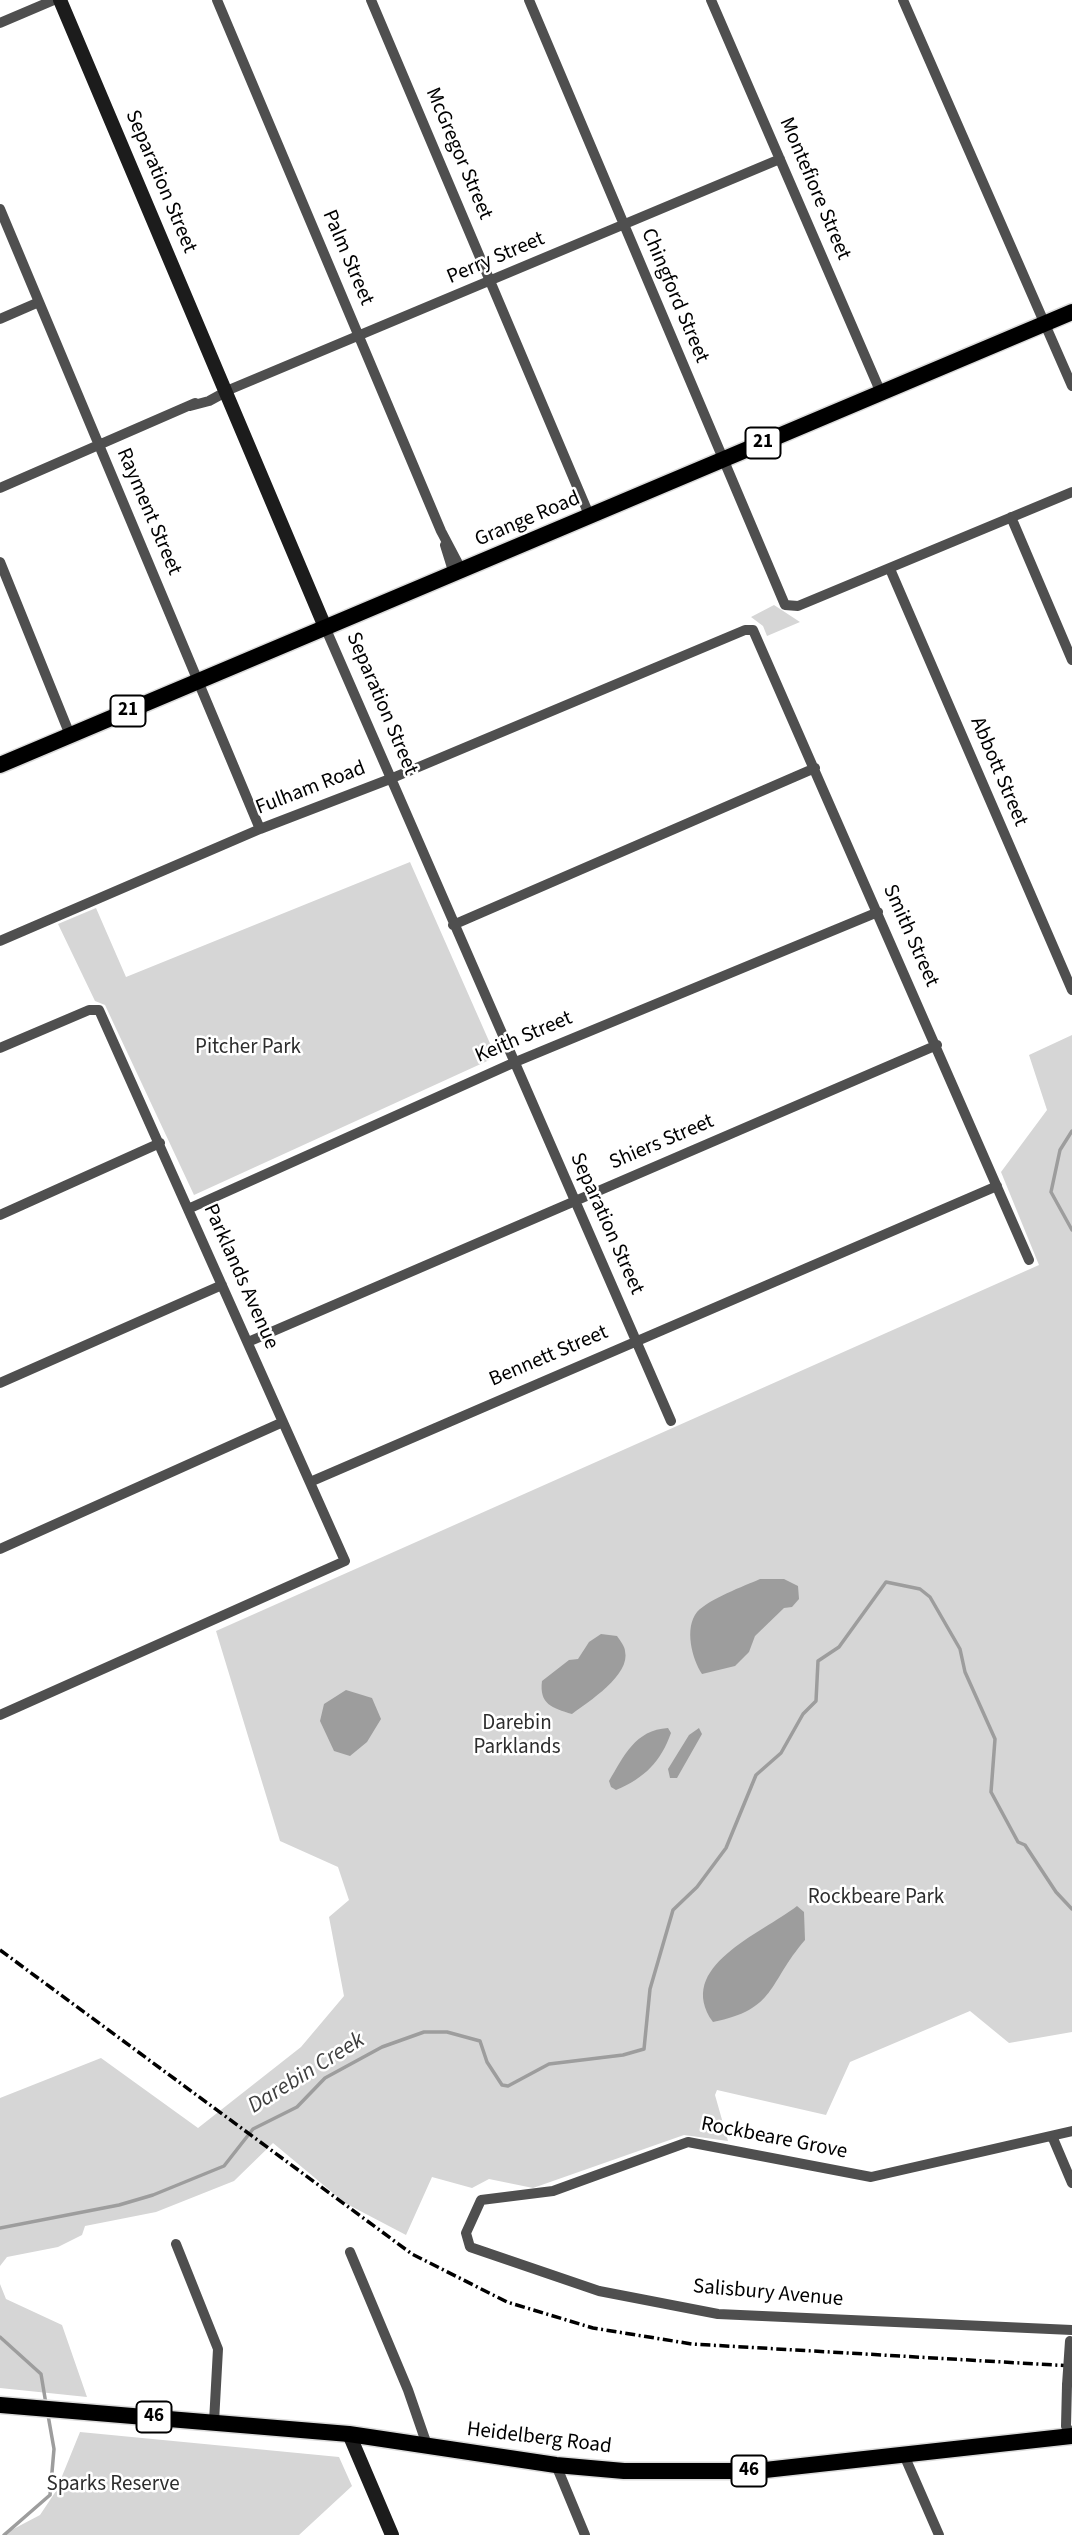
<!DOCTYPE html>
<html>
<head>
<meta charset="utf-8">
<style>
	body { margin:0 }
	canvas { display:block; background:#fff }
</style>
</head>
<body>
<canvas width="1072" height="2535"></canvas>
<script>
const c = document.querySelector('canvas').getContext('2d');
c.lineJoin = 'round';
function paint(path, color) { c.fillStyle = color; c.fill(path, 'evenodd'); }
function trace(path, color, width, dash) { c.strokeStyle = color; c.lineWidth = width; c.lineCap = dash ? 'butt' : 'round'; c.setLineDash(dash || []); c.stroke(path); }
function label(font, color, halo, rows, align = 'center') {
  c.font = font + ' "Source Sans 3",sans-serif'; c.lineWidth = 5; c.setLineDash([]); c.textBaseline = 'middle'; c.strokeStyle = halo; c.fillStyle = color; for (const [text, x, y, turn = 0] of rows) {
    c.save(); c.translate(x, y); c.rotate((+turn || 0) * Math.PI / 180); c.textAlign = isNaN(turn) ? turn : align; if (halo) c.strokeText(text, 0, 0); c.fillText(text, 0, 0); c.restore();
  }
}
const green = new Path2D(`
	M774,605L800,622L767,636L763,626L751,617Z
	M410,862L496,1057L194,1195L105,1005L95,1001L58,924L96,908L126,977Z
	M1072,1035V2032L1009,2043L970,2011L850,2062L826,2115L717,2090L715,2095L728,2141L684,2135L533,2188L489,2179L472,2188L432,2177L406,2235L345,2203L273,2143L234,2181L156,2212L85,2226L82,2235L58,2247L7,2257L0,2266V2098L101,2058L198,2128L301,2047L344,1996L329,1917L349,1900L338,1867L280,1841L216,1631L1039,1265L1001,1172L1047,1110L1029,1055Z
	M0,2284L6,2299L62,2325L87,2397L0,2388Z
	M80,2432L339,2457L352,2486L299,2535H2L40,2515L56,2491Z`);
const water = new Path2D(`
	M760,1579H784L798,1586L799,1599L792,1607L784,1608L755,1636L749,1652L735,1666L702,1674C692,1659 684,1628 697,1612C709,1599 744,1586 760,1579Z
	M601,1634L617,1636C620,1640 625,1647 625,1651C631,1675 588,1702 572,1714C552,1708 539,1704 542,1681L569,1660L578,1659L589,1642Z
	M346,1690L372,1698L381,1719L367,1742L350,1756L334,1751L320,1721L324,1704Z
	M668,1728L671,1733C661,1761 645,1778 616,1790L611,1787L609,1781C624,1756 635,1730 668,1728Z
	M699,1728L702,1734L677,1778H670L668,1769L689,1735Z
	M797,1906L804,1912L805,1940C767,1984 777,2009 713,2022C674,1967 761,1934 797,1906Z`);
const stream = new Path2D(`
	M1072,1131L1060,1150L1051,1192L1072,1230
	M0,2228L119,2205L153,2195L224,2166L253,2129L297,2107L325,2078L382,2047L424,2032H447L480,2041L487,2062L502,2085L508,2086L549,2064L623,2055L644,2049L650,1989L673,1910L697,1887L726,1848L756,1775L781,1753L803,1714L816,1701L818,1661L839,1647L886,1582L920,1589L930,1597L960,1649L965,1672L995,1739L991,1792L1018,1842L1025,1845L1056,1892L1072,1909
	M0,2337L41,2374L46,2404
	M4,2535L50,2495L54,2449L48,2415`);
const street = new Path2D(`
	M217,0L441,531L462,571
	M371,0L590,517
	M529,0L785,605L798,606L1072,492
	M711,0L881,393
	M903,0L1072,386
	M0,23L54,0
	M0,209L260,829
	M0,319L39,302
	M190,406L209,401L231,389L780,159
	M0,488L195,403
	M1011,517L1072,660
	M445,545L454,574
	M0,562L70,735
	M890,569L1072,990
	M325,627L671,1421
	M453,925L815,768
	M0,941L260,829L390,779L745,630H753L1029,1260
	M0,1048L89,1010H99L345,1561L0,1715
	M188,1209L513,1063L878,912
	M0,1215L160,1143
	M248,1342L937,1045
	M0,1383L222,1285
	M310,1482L997,1186
	M0,1549L283,1422
	M1072,2131L871,2177L688,2142L553,2191L481,2200L466,2233L470,2247L599,2291L718,2314L1072,2330
	M1052,2136L1072,2183
	M176,2244L218,2349L214,2422
	M350,2252L408,2390L427,2445
	M1067,2385L1066,2426L1072,2438
	M904,2455L939,2535
	M556,2465L585,2535`);
const secondary = new Path2D(`
	M60,0L325,627
	M349,2434L392,2535`);
const primary = new Path2D(`
	M0,765L1072,312
	M0,2405L349,2434L556,2465L624,2471H756L1072,2436`);
const rail = new Path2D(`
	M0,1950L412,2254L507,2302L593,2328L692,2344L1072,2366`);
const streetBridge = new Path2D(`
	M1067,2385L1070,2341`);
const shields = [
	[763,443,35],
	[128,711,35],
	[154,2417,35],
	[749,2471,35]
];
const shieldNames = [
	["21",763,443],
	["21",128,711],
	["46",154,2417],
	["46",749,2471]
];
const streetNames = [
	["McGregor Street",458,154,67],
	["Separation Street",160,182,67],
	["Montefiore Street",814,189,67],
	["Palm Street",347,258,67],
	["Perry Street",496,259,-23],
	["Chingford Street",674,296,67],
	["Rayment Street",148,512,67],
	["Grange Road",528,520,-23],
	["Separation Street",381,704,67],
	["Abbott Street",998,772,67],
	["Fulham Road",311,789,-21],
	["Smith Street",910,936,66],
	["Keith Street",524,1038,-23],
	["Shiers Street",662,1143,-23],
	["Separation Street",606,1224,66],
	["Parklands Avenue",240,1277,66],
	["Bennett Street",549,1357,-23],
	["Rockbeare Grove",774,2139,11],
	["Salisbury Avenue",768,2294,5],
	["Heidelberg Road",539,2439,7]
];
const parkNames = [
	["Pitcher Park",248,1048],
	["Darebin",517,1724],
	["Parklands",517,1748],
	["Rockbeare Park",876,1898],
	["Sparks Reserve",113,2485]
];
const waterNames = [
	["Darebin Creek",307,2074,-32]
];
paint(green, '#d6d6d6');
paint(water, '#9d9d9d');
trace(stream, '#9d9d9d', 3.5);
trace(primary, '#dbdbdb', 19);
trace(street, '#4f4f4f', 10);
trace(secondary, '#1c1c1c', 14);
trace(primary, '#000', 16);
trace(rail, '#000', 3.5, [10, 3.5, 2, 3.5]);
trace(streetBridge, '#4f4f4f', 10);
for (const [x, y, w] of shields) { const box = new Path2D(); box.roundRect(x - w / 2, y - 15.5, w, 31, 5); c.fillStyle = '#fff'; c.fill(box); trace(box, '#000', 2); }
label('bold 19px', '#000', null, shieldNames);
label('21px', '#000', '#fff', streetNames);
label('21px', '#2d2d2d', '#fff', parkNames);
label('italic 23px', '#3e3e3e', '#fff', waterNames);
</script>
</body>
</html>
